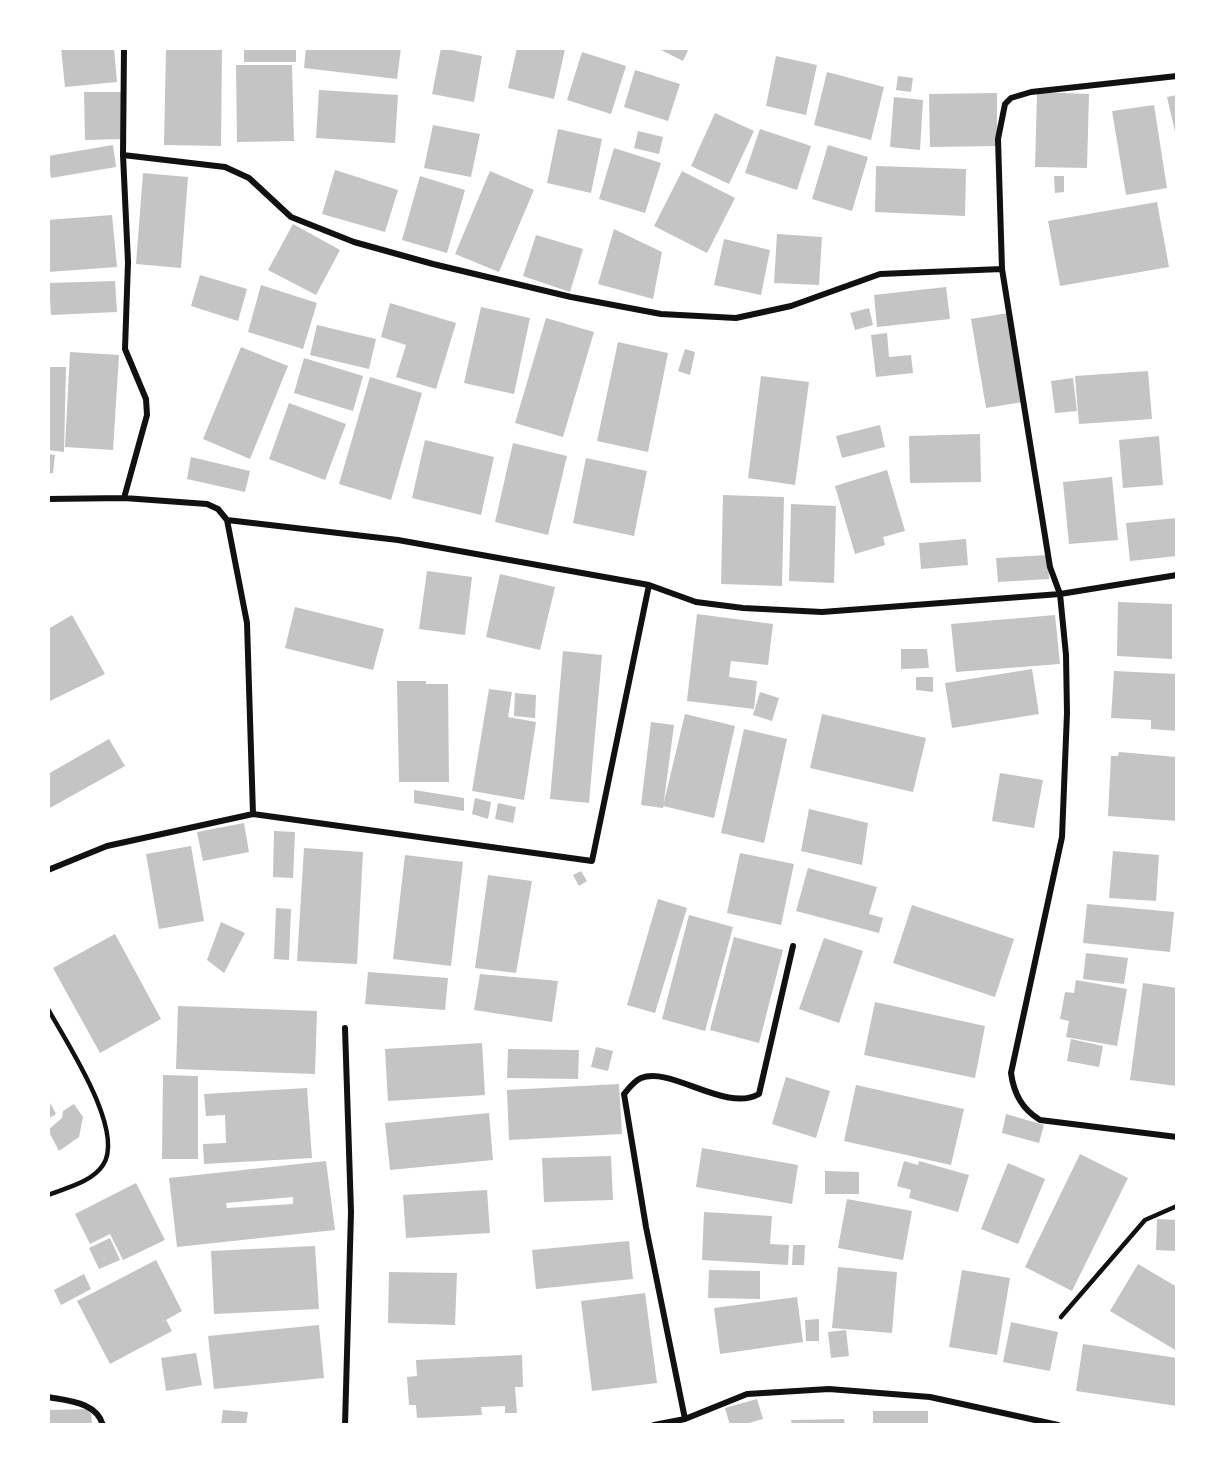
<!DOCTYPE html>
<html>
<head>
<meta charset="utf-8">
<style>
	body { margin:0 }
	#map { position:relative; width:1225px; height:1473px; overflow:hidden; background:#fff; font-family:"Work Sans",sans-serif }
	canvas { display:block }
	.frame { position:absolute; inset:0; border:50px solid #fff; pointer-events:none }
</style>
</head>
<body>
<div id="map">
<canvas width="1225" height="1473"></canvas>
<div class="frame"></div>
</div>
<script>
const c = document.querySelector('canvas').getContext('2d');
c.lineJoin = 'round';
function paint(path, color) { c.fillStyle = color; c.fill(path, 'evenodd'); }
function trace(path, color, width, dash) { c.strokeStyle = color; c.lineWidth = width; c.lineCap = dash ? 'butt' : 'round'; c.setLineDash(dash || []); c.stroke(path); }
const building = new Path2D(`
	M61,48H114L117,82L65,87Z
	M166,48H222L221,146L164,145Z
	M244,48H296V62H244Z
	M306,48H401L397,79L304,68Z
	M441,48L482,56L474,102L432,94Z
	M517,48L565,49L554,99L508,88Z
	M657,48H689L683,61Z
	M582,52L626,66L611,114L567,100Z
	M776,56L817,65L806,115L766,106Z
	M236,65H292L294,141L237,142Z
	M635,70L680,84L668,121L624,107Z
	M827,72L884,87L871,140L814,125Z
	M898,76L913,78L911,92L896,90Z
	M319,90L398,95L395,143L316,138Z
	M84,92H122L123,139L85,140Z
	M1037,92L1089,94L1087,168L1035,167Z
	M997,93V146L930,147L929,94Z
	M1177,95V136H1176L1167,97Z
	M894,97L923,100L920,150L890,147Z
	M1154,105L1167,188L1126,195L1112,111Z
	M715,113L754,131L729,184L691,166Z
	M433,125L480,134L471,177L424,168Z
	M558,129L602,139L591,193L547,183Z
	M760,129L811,146L797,190L745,173Z
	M638,131L663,137L659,154L634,148Z
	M113,145L116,167L51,178L48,156Z
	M828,145L868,157L852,211L812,199Z
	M614,148L661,163L645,213L599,199Z
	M876,166L966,169L965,216L875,212Z
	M335,170L398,190L385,232L322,214Z
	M490,171L534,190L499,272L455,254Z
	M682,171L735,198L707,253L654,226Z
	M143,173L188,177L181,268L136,264Z
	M420,176L465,190L447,253L402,240Z
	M1054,176H1064V192L1055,193Z
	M1157,202L1169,267L1060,286L1048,221Z
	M112,215L117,267L48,272V220Z
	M293,224L340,250L316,295L268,270Z
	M614,229L662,252L653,299L598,284Z
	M777,234L822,237L819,285L774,283Z
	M536,235L583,249L570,292L523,276Z
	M724,239L770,250L761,295L714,285Z
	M200,275L247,289L238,321L191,306Z
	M115,281L117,312L51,315L49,283Z
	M261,285L317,303L303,349L248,332Z
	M946,287L950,319L877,327L874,295Z
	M390,303L456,323L436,389L396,377L406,345L381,337Z
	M481,307L530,318L514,394L464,383Z
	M869,308L873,325L855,330L850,313Z
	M1008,313L1023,402L986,408L971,319Z
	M546,318L594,332L563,437L515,423Z
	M317,325L376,339L369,369L310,355Z
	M887,333L889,357L911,355L913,373L876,377L871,335Z
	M618,342L668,353L648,452L597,441Z
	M241,347L288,366L250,459L203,439Z
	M685,349L695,352L690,375L678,371Z
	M70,352L119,355L113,450L65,447Z
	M304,358L363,376L353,411L294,393Z
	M48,367H66L64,452L48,450Z
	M1148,371L1152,419L1079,424L1075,376Z
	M761,376L809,382L795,485L748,478Z
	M370,377L422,393L391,500L339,484Z
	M1073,378L1077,411L1055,413L1051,381Z
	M289,403L346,424L325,480L269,459Z
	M880,425L885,447L842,458L836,436Z
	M980,434L981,482L910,483L909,436Z
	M1159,436L1163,485L1123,488L1119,440Z
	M425,440L494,457L481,515L412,498Z
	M513,443L567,456L548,535L495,522Z
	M48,454L55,455L53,473L48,474Z
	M191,457L250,471L245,492L187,479Z
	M586,458L647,471L634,536L573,523Z
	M887,470L905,531L883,537L885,545L855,554L835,486Z
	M1112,477L1118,540L1069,544L1063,482Z
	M723,495L784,497L782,586L721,584Z
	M791,504L836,506L834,583L789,581Z
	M1177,518V556L1130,561L1126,523Z
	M966,539L968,565L921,569L919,543Z
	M1048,555L1049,579L998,582L996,558Z
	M427,571L472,577L465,635L419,629Z
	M500,574L555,587L540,650L486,637Z
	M1118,602L1172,604V659L1117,656Z
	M295,607L384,629L373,670L285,648Z
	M697,614L773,624L768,665L731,661L729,677L757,681L754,709L687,701Z
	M72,615L105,674L48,702V629Z
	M1055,615L1060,664L956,672L951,624Z
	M901,649H927L929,668L901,669Z
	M563,651L602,655L589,803L550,799Z
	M1032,669L1039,714L952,728L945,683Z
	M1114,671L1177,674V731L1151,729V720L1111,718Z
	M916,677H933V692L916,690Z
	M397,681H426V684H448L449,782H399Z
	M489,689L512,692L508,717L536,722L524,800L472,791Z
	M760,692L779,698L772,721L753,715Z
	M515,693L536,695L535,718L514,716Z
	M685,714L735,726L714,818L663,806Z
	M822,714L926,738L913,792L810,768Z
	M651,722L674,725L663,808L641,805Z
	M744,729L787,739L764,843L721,833Z
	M109,739L125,766L48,809V774Z
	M1119,752L1177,757V821L1108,816L1111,756H1118Z
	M1000,773L1043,780L1034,828L992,821Z
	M414,790L464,798V811L414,803Z
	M475,798L491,802L488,819L472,814Z
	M498,803L516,807L513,823L495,819Z
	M809,809L868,823L862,865L801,851Z
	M244,823L249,852L203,861L197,832Z
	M274,831L295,832L293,878L273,877Z
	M191,846L204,921L159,929L146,854Z
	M304,848L363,852L357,964L297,961Z
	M1113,851L1159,855L1156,901L1109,898Z
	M740,853L794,864L781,925L727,913Z
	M405,855L463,862L451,966L393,959Z
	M808,868L877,887L869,914L883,918L879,933L796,911Z
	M581,871L587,881L579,886L573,875Z
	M488,875L532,881L516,973L475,968Z
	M658,899L687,908L655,1013L627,1005Z
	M1087,904L1174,912L1170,952L1083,943Z
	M912,905L1014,939L995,997L893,963Z
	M276,908L291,909L289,960L274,959Z
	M689,915L733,927L705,1031L662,1019Z
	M221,922L245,933L224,973L207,960Z
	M115,934L161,1019L100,1053L53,968Z
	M734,937L783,950L759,1043L710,1030Z
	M824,938L863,951L839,1023L799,1009Z
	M1086,953L1128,958L1124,984L1083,979Z
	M368,972L448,978L445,1010L365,1004Z
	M480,974L558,981L552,1022L474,1010Z
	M1076,980L1127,989L1117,1046L1066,1037L1069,1021L1060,1019L1065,992L1074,993Z
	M1143,983L1177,988V1086L1130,1080Z
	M875,1002L985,1026L975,1078L864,1055Z
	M178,1006L317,1011L315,1074L176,1069Z
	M1071,1039L1103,1046L1099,1067L1067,1061Z
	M482,1043L485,1095L388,1101L385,1049Z
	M596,1047L613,1051L608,1071L591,1067Z
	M508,1049L579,1050L578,1079L507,1078Z
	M163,1075L198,1076V1159H162Z
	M786,1077L830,1091L816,1138L772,1124Z
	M619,1084L622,1134L509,1140L507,1090Z
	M856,1085L964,1109L951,1165L844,1141Z
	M307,1088L312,1158L204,1164L203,1144L226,1143L225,1115L206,1116L204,1094Z
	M48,1099L56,1114L48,1119Z
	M74,1104L83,1117L79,1137L59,1151L48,1130L62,1118L63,1111Z
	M489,1113L493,1160L390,1170L385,1123Z
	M1006,1114L1044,1125L1039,1143L1002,1133Z
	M702,1148L798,1165L792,1204L696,1187Z
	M1080,1154L1128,1178L1072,1291L1025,1267Z
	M611,1156L613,1200L544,1202L542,1158Z
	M326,1161L335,1230L177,1247L169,1178ZM293,1197V1204L227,1208L226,1203Z
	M904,1161L918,1165L919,1161L969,1175L958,1212L909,1198L911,1190L897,1186Z
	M1008,1163L1045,1179L1018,1244L981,1229Z
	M825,1171L859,1172V1194H825Z
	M136,1183L165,1240L123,1260L110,1234L90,1244L75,1214Z
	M487,1190L490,1233L406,1238L403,1195Z
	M847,1199L912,1211L903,1260L838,1248Z
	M704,1212L772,1216L770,1244L789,1245L788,1265L702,1260Z
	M1157,1219L1177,1220V1251L1156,1250Z
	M110,1238L120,1260L99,1269L89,1248Z
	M629,1241L633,1279L536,1289L532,1250Z
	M793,1245H805L804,1265H792Z
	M315,1246L319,1309L214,1314L211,1251Z
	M156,1260L182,1311L166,1320L172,1331L110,1364L77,1301Z
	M1138,1264L1177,1287V1351L1110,1311Z
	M838,1267L897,1272L892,1333L832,1328Z
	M709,1270L760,1271V1299L708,1298Z
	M962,1270L1010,1278L997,1355L949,1347Z
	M389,1272L457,1273L455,1325L388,1323Z
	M84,1274L91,1289L61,1305L54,1290Z
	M645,1293L657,1383L592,1391L581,1301Z
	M797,1297L803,1342L720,1354L714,1308Z
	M819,1319V1341H806L805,1320Z
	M1011,1322L1058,1332L1050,1371L1003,1362Z
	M319,1325L324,1378L214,1389L208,1336Z
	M846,1330L849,1356L831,1358L828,1332Z
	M1083,1344L1177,1358V1406L1076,1391Z
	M196,1353L202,1385L166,1391L161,1358Z
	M522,1355L523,1387H515L517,1413H505V1406L481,1407L482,1415L417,1418L416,1405H409L407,1377L417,1376L416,1360Z
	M757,1399L763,1419L742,1425H730L725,1408Z
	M91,1409L92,1425H48V1410Z
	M223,1410L248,1412L246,1425H221Z
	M873,1411H928V1425H873Z
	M844,1419L845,1425H792L791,1420Z`);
const service = new Path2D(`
	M48,1009C65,1040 126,1131 103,1165C92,1182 66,1188 48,1195
	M1061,1317L1145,1220L1177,1206`);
const minor = new Path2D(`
	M1177,76L1031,92L1011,98L1005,104L998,139L1002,269L1050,567L1060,594L1066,655L1067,713L1062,837L1011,1073C1014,1094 1022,1109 1040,1120L1177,1137
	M123,155L225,167L249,178L291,217L354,242L433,264L571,297L661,314L736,318L791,306L880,274L1002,269
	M124,498L147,415L146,399L125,349L128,262L123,155L124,48
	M48,499L124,498L207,504L218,509L227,520L398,540L649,585L696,602L743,608L822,612L1060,594L1177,575
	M227,520L247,623L253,814
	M48,870L107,846L253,814L592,861L649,585
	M48,1397C69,1401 96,1402 103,1425
	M685,1419L646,1227L624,1094C629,1088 634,1081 641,1078C671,1066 726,1113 759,1094L793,946
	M345,1425L351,1212L345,1028
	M654,1425L685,1419L747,1394L829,1389L930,1397L1058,1425`);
paint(building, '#c4c4c4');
trace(service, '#111', 4.5);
trace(minor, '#111', 6);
</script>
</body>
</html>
